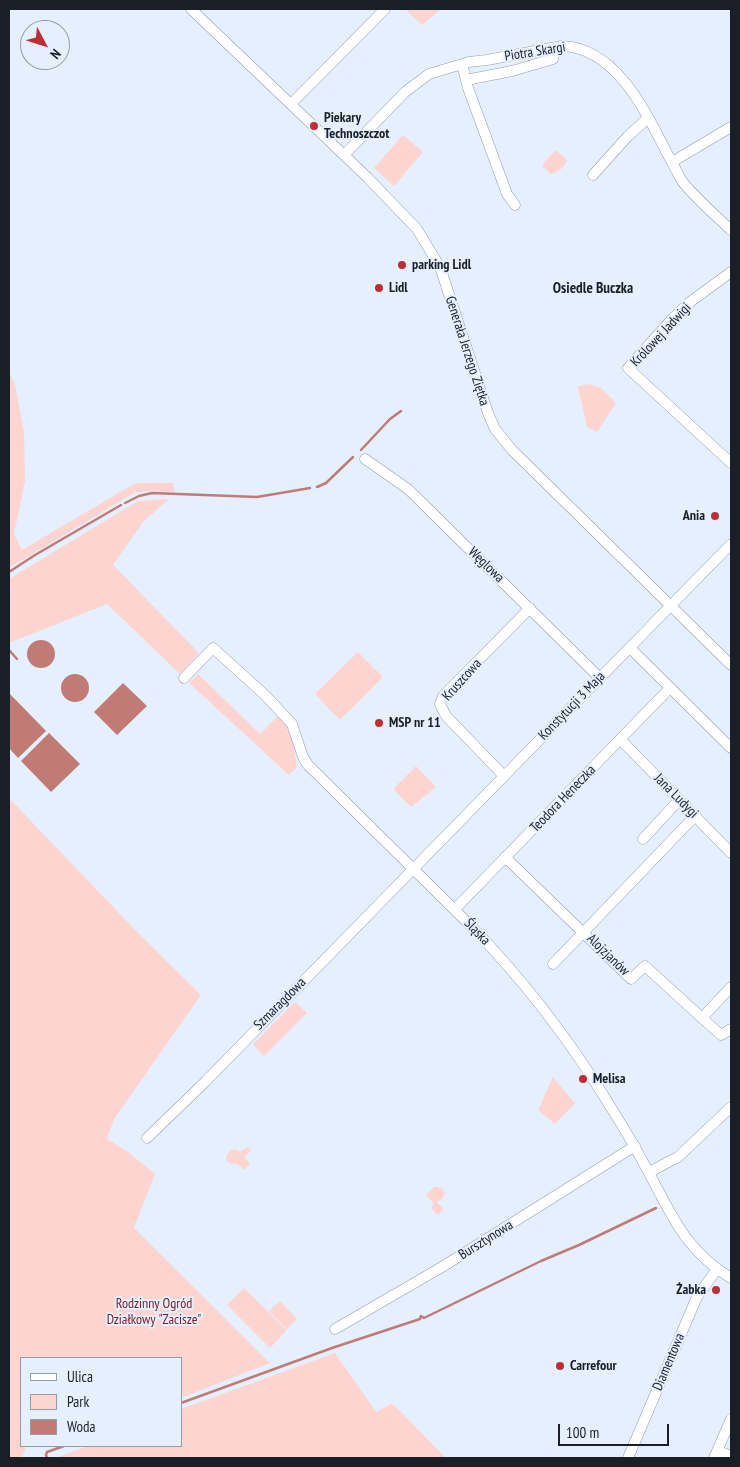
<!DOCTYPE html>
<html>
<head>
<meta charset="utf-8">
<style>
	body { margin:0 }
	#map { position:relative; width:740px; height:1467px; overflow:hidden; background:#e6effd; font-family:"PT Sans Narrow",sans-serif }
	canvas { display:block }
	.frame { position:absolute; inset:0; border:10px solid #1a1f27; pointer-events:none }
	.legend { position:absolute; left:20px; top:1357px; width:162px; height:90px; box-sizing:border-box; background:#e6effd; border:1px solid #949ca7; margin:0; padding:6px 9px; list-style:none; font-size:15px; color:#1a1f27 }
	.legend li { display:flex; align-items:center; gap:10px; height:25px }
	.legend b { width:25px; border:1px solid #949ca7 }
	.north { position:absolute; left:20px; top:20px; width:50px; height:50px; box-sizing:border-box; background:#e6effd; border:1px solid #949ca7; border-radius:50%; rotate:130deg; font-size:14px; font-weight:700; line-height:20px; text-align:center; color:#1a1f27 }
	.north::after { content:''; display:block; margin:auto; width:18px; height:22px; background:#be2e35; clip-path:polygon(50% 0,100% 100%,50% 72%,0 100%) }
	.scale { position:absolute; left:558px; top:1424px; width:111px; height:22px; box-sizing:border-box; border:2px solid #1a1f27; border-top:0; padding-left:6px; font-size:15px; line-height:18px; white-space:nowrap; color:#1a1f27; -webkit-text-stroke:4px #e6effd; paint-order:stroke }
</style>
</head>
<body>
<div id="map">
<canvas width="740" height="1467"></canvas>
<div class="frame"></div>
<ul class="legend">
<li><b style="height:6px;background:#fff"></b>Ulica</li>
<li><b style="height:14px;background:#fed4d0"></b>Park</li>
<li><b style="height:14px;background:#c17b77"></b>Woda</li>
</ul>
<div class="north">N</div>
<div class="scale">100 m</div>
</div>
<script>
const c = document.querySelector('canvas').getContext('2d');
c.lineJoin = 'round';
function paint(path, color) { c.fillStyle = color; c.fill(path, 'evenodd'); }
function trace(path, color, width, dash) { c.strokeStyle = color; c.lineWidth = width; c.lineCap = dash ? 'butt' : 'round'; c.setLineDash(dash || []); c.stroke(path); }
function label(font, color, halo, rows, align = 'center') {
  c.font = font + ' "PT Sans Narrow",sans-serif'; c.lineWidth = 4; c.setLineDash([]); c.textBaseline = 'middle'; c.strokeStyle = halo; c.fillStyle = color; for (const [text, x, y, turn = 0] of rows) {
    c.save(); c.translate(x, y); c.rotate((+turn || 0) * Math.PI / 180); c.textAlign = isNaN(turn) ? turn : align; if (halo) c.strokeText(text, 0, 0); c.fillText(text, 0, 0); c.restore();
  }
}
const green = new Path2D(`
	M405,9H441L422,25Z
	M403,135L423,152L394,186L374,168Z
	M556,150L567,160C564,168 559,171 551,174L542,166L546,160Z
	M9,372L15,385L24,432L25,481L14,534L22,550L132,485L139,483H173L175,492L147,491L134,493L9,568Z
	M588,384L601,388L616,403L597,432L587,427L578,386Z
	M169,499L143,522L113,565L199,653L180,674L107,604L9,643V579L138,501Z
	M358,652L383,677L340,720L315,694Z
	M198,674L260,734L278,716L291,731L297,767L289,775L189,683Z
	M416,766L436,787L411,807L393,789Z
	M9,798L139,934L201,995L114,1119L107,1139L128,1152L155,1174L134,1228L270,1363L181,1398V1358H21V1446H26C23,1459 22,1458 9,1458Z
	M295,1002L307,1013L264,1056L253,1044Z
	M553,1077L575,1103L555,1124L538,1110Z
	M247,1147L251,1150L244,1157L250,1164L244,1170L238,1164H231L226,1160L227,1155L231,1150H237L240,1152Z
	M434,1187H438L443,1189L445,1194L442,1199L436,1202L444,1209L438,1215L431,1208L434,1204C433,1200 428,1199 426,1195Z
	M244,1288L287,1330L270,1348L227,1305Z
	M280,1301L297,1319L287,1329L269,1311Z
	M335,1353L376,1412L391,1404L394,1405L446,1458H55L88,1446H181V1409Z`);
const water = new Path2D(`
	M27 654a14 14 0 1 1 28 0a14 14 0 1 1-28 0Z
	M61 688a14 14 0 1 1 28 0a14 14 0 1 1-28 0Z
	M123,683L147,706L117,735L94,712Z
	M9,693L46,731L18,758L9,748Z
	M49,733L80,764L51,792L21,761Z`);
const stream = new Path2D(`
	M361,450L390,419L401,411
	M317,487L326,483L353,457
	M125,503L139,496L152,493L257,497L310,488
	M9,572L35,555L121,505
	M9,650L17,659
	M181,1403L332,1348L420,1319L421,1316L424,1318L541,1261L579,1245L656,1208
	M47,1458L46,1455L47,1452L64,1446`);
const minor = new Path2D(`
	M191,9L368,178L417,229L440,267L488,413L495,429L512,450L731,665
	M462,64L468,88L507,194L515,205
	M466,80L512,71L553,59V48
	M291,104L385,9
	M344,155L405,92L429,74L469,62L487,60L562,46C618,48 647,115 669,157C674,165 677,173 682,181C696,199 714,214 731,230
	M672,162L731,127
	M593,175L628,136L648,118
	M731,272L690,302L672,319L628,368L731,463
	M365,459L408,489L600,678
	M630,648L731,748
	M184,678L213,648L266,696L292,724L303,757L308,765L474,929C521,978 564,1033 600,1090C615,1114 630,1137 643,1162C669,1208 682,1249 731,1278
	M620,739L731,853
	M504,776L446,716L440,704L443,696L530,608
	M643,839L679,800
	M505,857L631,979L645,966L702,1018L731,987
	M455,909L670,688
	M553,964L695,816
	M702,1018L721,1035L731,1029
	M147,1138L205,1082L731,544
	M650,1174L653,1170L678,1157L731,1107
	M335,1329L442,1267L635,1146
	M718,1451L731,1456
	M628,1458L697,1297L717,1269
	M714,1458L731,1419`);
const markers = [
	[314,126,5,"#be2e35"],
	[402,265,5,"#be2e35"],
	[379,288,5,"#be2e35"],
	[715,516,5,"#be2e35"],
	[379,723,5,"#be2e35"],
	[583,1079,5,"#be2e35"],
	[716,1290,5,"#be2e35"],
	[560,1366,5,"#be2e35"]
];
const streetNames = [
	["Piotra Skargi",535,52,-9],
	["Królowej Jadwigi",661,335,-47],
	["Generała Jerzego Ziętka",467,351,72],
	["Węglowa",486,565,44],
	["Kruszcowa",462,680,-48],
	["Konstytucji 3 Maja",572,706,-46],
	["Jana Ludygi",676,796,45],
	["Teodora Heneczka",563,799,-46],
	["Śląska",477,932,46],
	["Alojzjanów",608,955,44],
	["Szmaragdowa",280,1004,-45],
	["Bursztynowa",486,1240,-32],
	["Diamentowa",669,1362,-67]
];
const poiNames = [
	["Piekary",324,118],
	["Technoszczot",324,134],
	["parking Lidl",412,265],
	["Lidl",389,288],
	["Ania",705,516,"right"],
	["MSP nr 11",389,723],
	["Melisa",593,1079],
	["Żabka",706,1290,"right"],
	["Carrefour",570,1366]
];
const parkNames = [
	["Rodzinny Ogród",154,1304],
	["Działkowy \"Zacisze\"",154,1320]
];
const neighbourhoodNames = [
	["Osiedle Buczka",593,289]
];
paint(green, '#fed4d0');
paint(water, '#c17b77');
trace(stream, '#c17b77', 2.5);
trace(minor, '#8e9cb1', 11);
trace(minor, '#fff', 10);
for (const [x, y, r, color] of markers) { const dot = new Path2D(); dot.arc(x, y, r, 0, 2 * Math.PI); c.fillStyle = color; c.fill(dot); trace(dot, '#e6effd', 2); }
label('14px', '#1a1f27', '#e6effd', streetNames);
label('bold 14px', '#1a1f27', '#e6effd', poiNames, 'left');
label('14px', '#721e20', '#e6effd', parkNames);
label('bold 15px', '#1a1f27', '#e6effd', neighbourhoodNames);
</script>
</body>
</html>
